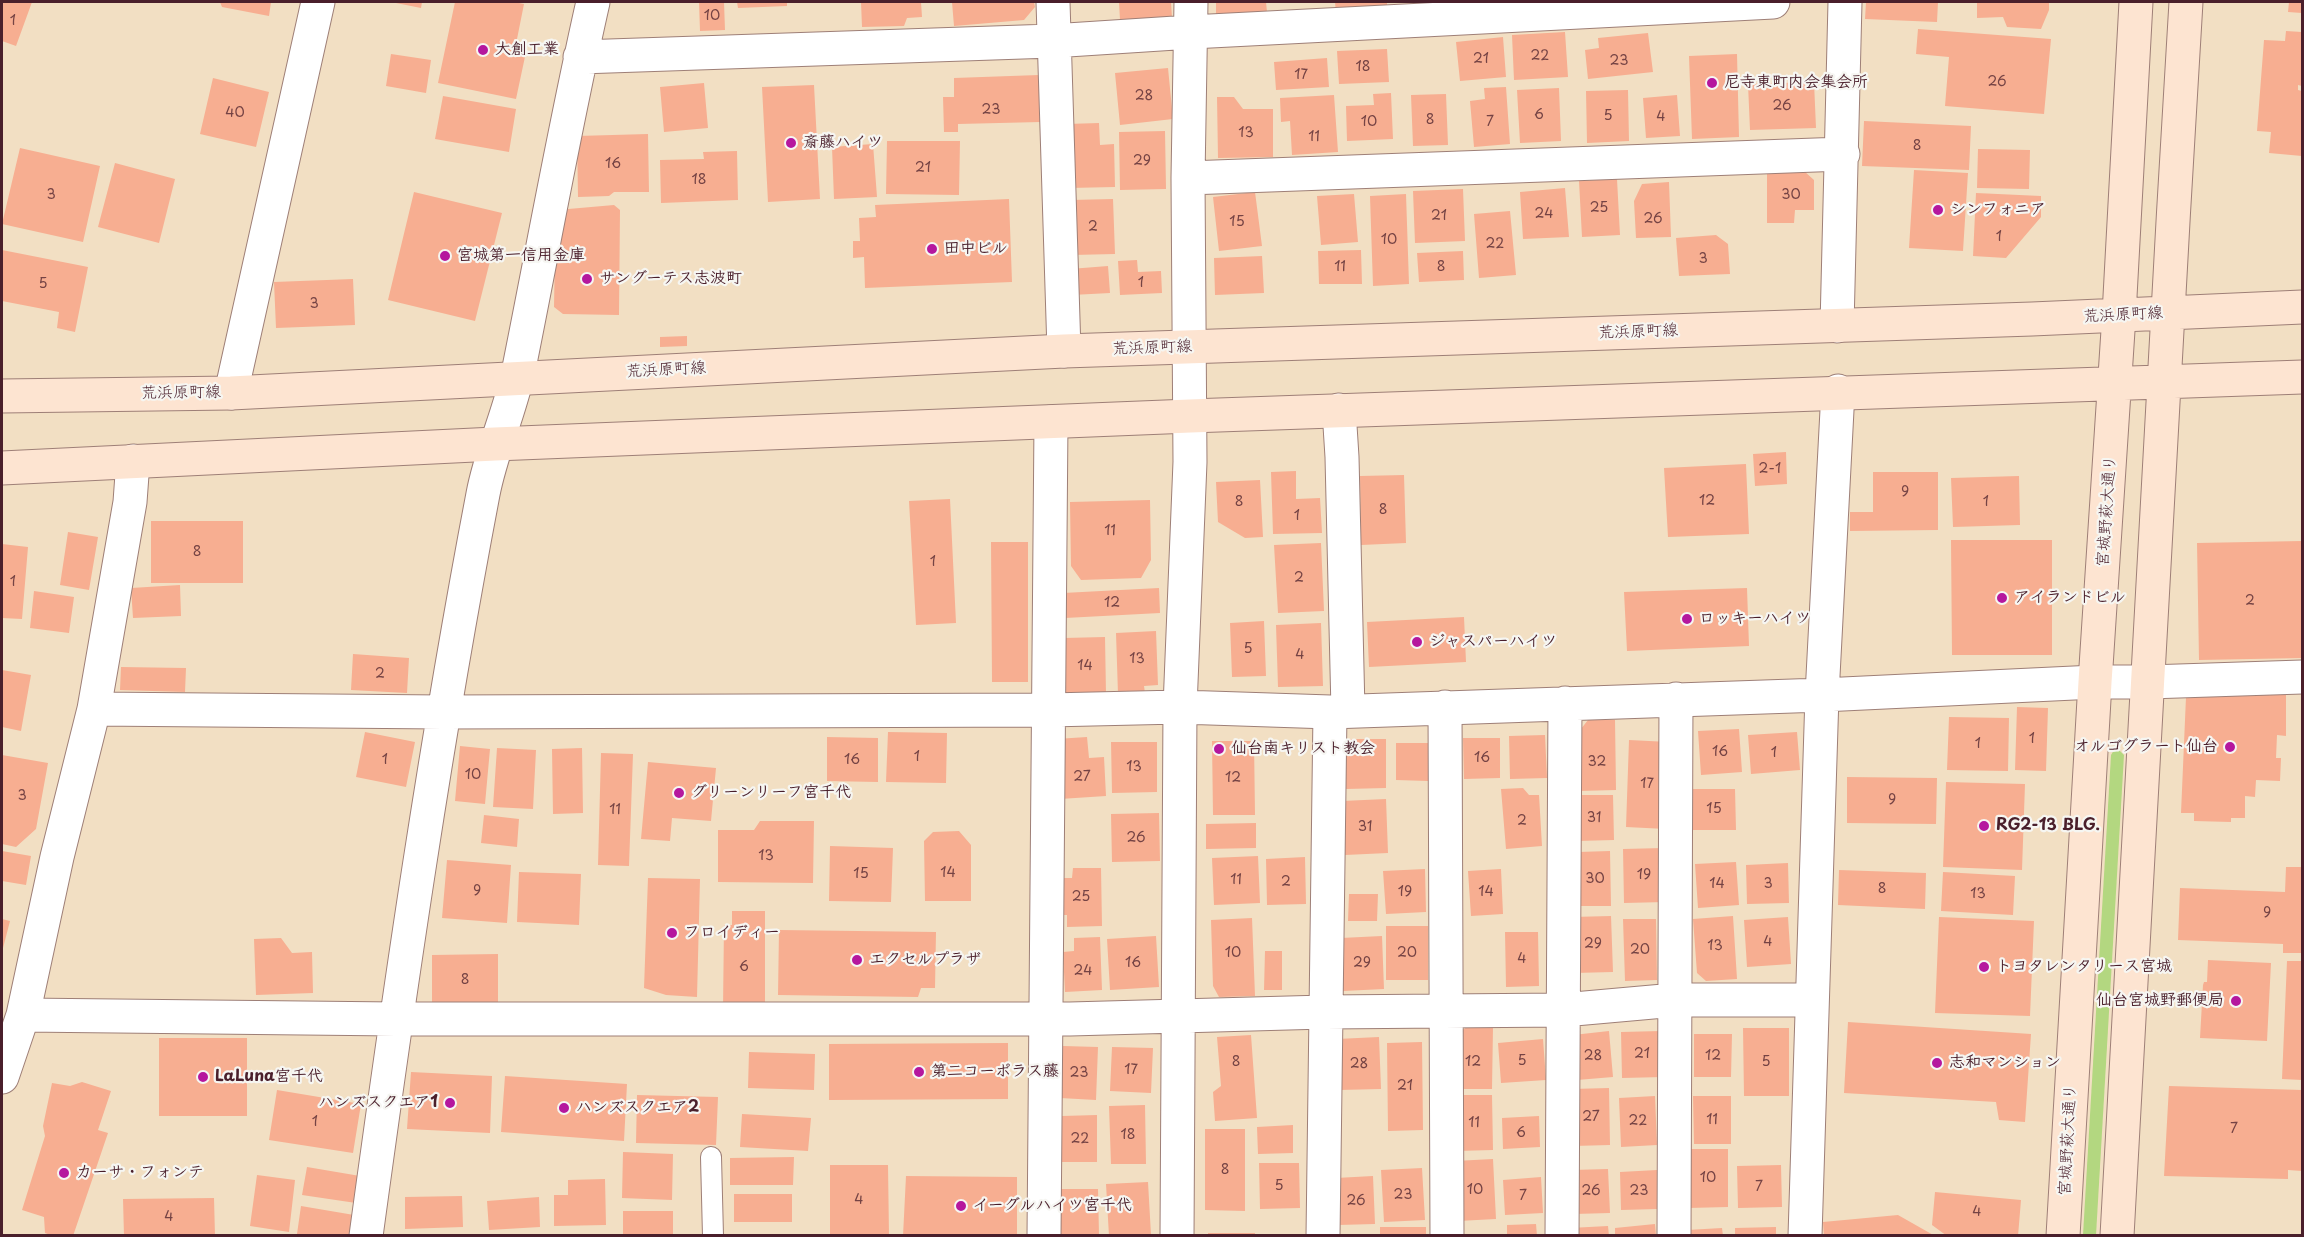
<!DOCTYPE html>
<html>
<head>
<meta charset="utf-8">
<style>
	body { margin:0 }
	#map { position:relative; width:2304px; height:1237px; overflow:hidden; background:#f2dfc3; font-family:"Playpen Sans",sans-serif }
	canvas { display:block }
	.frame { position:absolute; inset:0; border:3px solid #4a1f2b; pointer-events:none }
</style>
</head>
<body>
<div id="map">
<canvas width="2304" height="1237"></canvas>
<div class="frame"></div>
</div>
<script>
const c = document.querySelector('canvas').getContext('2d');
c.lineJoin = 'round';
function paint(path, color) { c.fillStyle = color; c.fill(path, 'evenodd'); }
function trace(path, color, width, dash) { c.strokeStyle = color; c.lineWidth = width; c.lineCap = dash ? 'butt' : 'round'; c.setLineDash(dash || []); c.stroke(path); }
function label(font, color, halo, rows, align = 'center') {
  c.font = font + ' "Playpen Sans","Klee One",sans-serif'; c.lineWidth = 4.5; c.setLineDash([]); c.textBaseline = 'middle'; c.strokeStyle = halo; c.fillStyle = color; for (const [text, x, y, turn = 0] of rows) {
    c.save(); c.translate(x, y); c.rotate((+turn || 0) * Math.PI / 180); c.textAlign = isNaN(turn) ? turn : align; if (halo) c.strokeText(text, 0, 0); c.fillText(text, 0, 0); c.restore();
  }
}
const green = new Path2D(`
	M2118,749L2124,755L2096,1235H2083L2111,755L2114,750Z`);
const building = new Path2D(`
	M2,2H32L16,46L2,41Z
	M220,2H271L269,16L222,7Z
	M391,2H422L421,8Z
	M455,2H514L524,4L515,49L526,52L516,99L438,83Z
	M699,2H724L725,30L700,31Z
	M737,2H787V6L738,8Z
	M861,2H921L922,17L907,18L904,26L862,27Z
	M952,2H1034L1035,7L1024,20L954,26Z
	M1119,2H1171L1172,18L1120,20Z
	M1216,2H1266L1267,12L1216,14Z
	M1335,2H1387V9L1336,13Z
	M1866,2H1938L1937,22L1865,19Z
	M1977,2H2049V10L2041,29L2007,27L2003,17L1977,18Z
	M2289,2H2302V13L2288,12Z
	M1918,29L2051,39L2044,114L1945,106L1949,57L1916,54Z
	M2286,31L2302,32V86L2298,85V90L2302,91V156L2269,153L2271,132L2257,131L2264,40L2285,41Z
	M1565,32L1568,77L1514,80L1512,35Z
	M1648,33L1653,72L1588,79L1585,50L1599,48L1598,38Z
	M1503,37L1506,77L1460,81L1456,42Z
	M1387,49L1389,82L1339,84L1337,51Z
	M391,54L431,60L426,93L386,86Z
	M1737,54L1739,137L1692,139L1689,56Z
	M1327,58L1329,87L1276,90L1274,62Z
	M1168,68L1173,119L1120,125L1115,73Z
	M1039,75L1040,122L958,124V132H944L943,97H954V78Z
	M213,78L269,92L256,147L200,134Z
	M1814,82L1816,128L1750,130L1748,84Z
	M704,83L708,128L664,132L660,87Z
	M814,85L820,199L768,202L762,87Z
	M1506,87L1510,144L1474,147L1470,101L1485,99L1484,88Z
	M1559,88L1561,141L1520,143L1517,90Z
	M1628,90L1629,141L1587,143L1586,91Z
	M1391,93L1393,139L1347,141L1346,106L1374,105L1373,94Z
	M1446,94L1448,145L1413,146L1411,95Z
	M1334,95L1338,152L1292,155L1290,121L1281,122L1280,98Z
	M1677,95L1680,136L1646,138L1643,98Z
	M443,96L516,109L509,152L435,139Z
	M1217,97H1234L1243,109H1273V157L1218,158Z
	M1864,121L1971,126L1969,170L1862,166Z
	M1099,123L1100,145L1114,144L1115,187L1069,188L1067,124Z
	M1165,131L1166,189L1120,190L1119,132Z
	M648,134L649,192H614L609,196L578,197L577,136Z
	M887,141H960L959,195L886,194Z
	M873,144L877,197L834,199L832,147Z
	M20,148L100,166L83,242L2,224Z
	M1978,149L2030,150L2029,189L1977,188Z
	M737,151L738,200L661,203L660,160L704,159L703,152Z
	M115,163L175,179L159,243L98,227Z
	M1914,170L1968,173L1963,251L1909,248Z
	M1767,171H1804L1814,180V210H1795L1794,223H1767Z
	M1617,179L1620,235L1582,237L1579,181Z
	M1669,182L1671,237L1636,238L1634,201L1642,184Z
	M1565,188L1569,237L1523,239L1520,192Z
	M1463,189L1465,241L1415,243L1413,191Z
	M414,192L502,213L475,321L388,300Z
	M1255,192L1262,246L1219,251L1213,197Z
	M1976,193L2041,196V217L2006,258L1973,256Z
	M1354,194L1358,242L1321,245L1317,196Z
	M1406,194L1409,284L1373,286L1370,196Z
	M1009,199L1012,282L865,288L864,257L853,258V241H860L859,218L876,217L875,205Z
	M1113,199L1115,254L1072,255L1071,200Z
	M614,205L620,210L619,315L563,314L554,307L555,251L560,248L557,210Z
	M1510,211L1516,275L1479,278L1474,214Z
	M1716,235L1728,244L1730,274L1679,276L1676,238Z
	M2,250L88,267L75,332L57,328L59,312L2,301Z
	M1361,250L1362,284H1319L1318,251Z
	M1463,251L1464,280L1419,282L1417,253Z
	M1262,256L1264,293L1215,295L1214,258Z
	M1137,260L1138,272L1161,271L1162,293L1120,295L1118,261Z
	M1108,266L1110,293L1072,295L1070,269Z
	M353,279L355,325L276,328L274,282Z
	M687,336V346L660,347V337Z
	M1786,452L1787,484L1755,486L1753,454Z
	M1746,464L1749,534L1668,537L1664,468Z
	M1296,471V499L1320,498L1322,533L1273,534L1271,472Z
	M1873,472H1938V530L1850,531V512H1873Z
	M1404,475L1406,543L1361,545L1360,476Z
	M2019,476L2020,525L1953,527L1951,478Z
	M1260,480L1263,537L1245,538L1218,522L1216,482Z
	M950,499L956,623L916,625L909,501Z
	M1150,500L1151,560L1141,578L1081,580L1071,566L1070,502Z
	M151,521H243V583H151Z
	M68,532L98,537L89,590L60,585Z
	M1951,540H2052V655H1952Z
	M2302,541V658L2199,660L2197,543Z
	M991,542H1028V682H992Z
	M1321,543L1324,611L1278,613L1274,545Z
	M2,544L28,547L22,619L2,618Z
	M180,585L181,616L133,618L131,588Z
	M1159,588L1160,613L1065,618L1063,593Z
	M1747,588L1749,646L1627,651L1624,592Z
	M34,591L74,597L69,633L30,628Z
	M1464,617L1466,662L1369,667L1367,622Z
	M1264,621L1266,676L1232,677L1230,623Z
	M1321,623L1323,686L1278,687L1276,625Z
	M1156,631L1158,685L1144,686L1145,693L1118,694L1116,633Z
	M1105,637L1106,694L1065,695L1064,638Z
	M353,654L409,658L407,693L351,690Z
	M121,667L186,668L185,692L120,690Z
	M2,670L31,675L21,731L2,727Z
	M2286,693V736L2277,735L2276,758H2281L2280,781L2256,780L2255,797L2245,796V818H2231V822L2194,821V813H2181L2186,697Z
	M2017,707L2048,708L2046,771L2015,770Z
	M1949,717L2009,718L2008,771L1947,770Z
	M1588,720H1615L1616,790L1578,791L1577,734Z
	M1739,729L1742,772L1701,775L1698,731Z
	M365,732L415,742L406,787L356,777Z
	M888,732L947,733L946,783L886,782Z
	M1797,732L1800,770L1751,774L1748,735Z
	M1545,735L1547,778L1510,779L1509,736Z
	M827,737L878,738V782L827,781Z
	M1087,737L1089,758L1104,757L1106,796L1060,799L1056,739Z
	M1463,738H1500V778L1464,779Z
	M1346,739H1386V788L1346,789Z
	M1629,740L1669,742L1666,829L1626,827Z
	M1212,741H1254L1255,815H1213Z
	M1111,742H1157V792L1112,793Z
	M1396,743H1428V781L1396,780Z
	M460,746L490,749L485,804L455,801Z
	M497,748L536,750L533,809L493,807Z
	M582,748L583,813L553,814L552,749Z
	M601,753L633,754L629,866L598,865Z
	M2,755L48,763L36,829L16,847L2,844Z
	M648,762L716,768L711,821L672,818L670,841L641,839Z
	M1847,777L1937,778L1936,824L1847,823Z
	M1946,782L2025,784L2022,870L1943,867Z
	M1523,788L1529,795H1539L1542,846L1506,849L1501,789Z
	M1692,789H1735L1736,830H1692Z
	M1575,795H1613L1614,840L1576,841Z
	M1386,799L1388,853L1345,855L1342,801Z
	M1159,813L1160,861L1112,862L1111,814Z
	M484,815L519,819L517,847L481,843Z
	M760,821H814L813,883L718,882V830H754Z
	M1256,823V848L1206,849V824Z
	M959,831L971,845V901H925L924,841L933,832Z
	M830,846L893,848L891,902L829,901Z
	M1664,848L1665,902L1624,903L1623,849Z
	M2,851L31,856L26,885L2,881Z
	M1610,851L1611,906H1579L1578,852Z
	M1258,856L1260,903L1214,905L1212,858Z
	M1305,857L1306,904L1267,905L1266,859Z
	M447,860L511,865L507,923L442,918Z
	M1736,862L1739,905L1698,908L1695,864Z
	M1788,863L1789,903L1747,904L1746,865Z
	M2286,867H2302V953H2283V944L2178,940L2180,888L2285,892Z
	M1073,868H1101L1102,926L1067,927V915H1060V878H1072Z
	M1425,869L1426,912L1386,914L1383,871Z
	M1501,869L1503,914L1471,916L1468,871Z
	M1839,870L1926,873L1925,909L1838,905Z
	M519,872L581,874L579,925L517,922Z
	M1943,872L2015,876L2013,915L1941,911Z
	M648,878L700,879L697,997L666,995L644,988Z
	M1349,894H1378L1377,921H1348Z
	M732,911H765V1009H723L724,925H732Z
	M1611,916L1613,972L1574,973L1572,917Z
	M1733,916L1737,979L1706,981L1697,973L1693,919Z
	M1788,917L1791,964L1747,967L1744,920Z
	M1939,917L2034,921L2030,1016L1935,1013Z
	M1252,918L1255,996L1219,997L1213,986L1211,920Z
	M2,919L10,921L2,952Z
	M1623,919H1656L1657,980L1625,981Z
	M1386,926H1428V980H1386Z
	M779,930L936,932L935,988H921L918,997L778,995Z
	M1505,932H1538L1539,986L1506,987Z
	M1156,936L1159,987L1110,990L1107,939Z
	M1382,936L1384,989L1343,991L1341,938Z
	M1100,937L1102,990L1065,992L1063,952L1074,951V938Z
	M281,938L292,953L312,952L313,993L256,995L254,939Z
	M1265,951H1282V990H1264Z
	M498,954V1004H432V955Z
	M2208,960L2271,963L2267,1041L2200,1038L2203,985L2204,982H2207Z
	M2287,961H2302V1080L2282,1079Z
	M1848,1022L2031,1034L2025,1122L1999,1120L1996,1102L1844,1093Z
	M1467,1027H1493L1492,1089H1454V1036Z
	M1743,1028H1789V1096H1744Z
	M1609,1031L1613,1077L1577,1080L1573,1035Z
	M1661,1031L1663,1077L1622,1078L1621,1032Z
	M1694,1034H1732L1731,1077H1694Z
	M1251,1035L1257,1118L1215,1121L1213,1092L1221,1086L1217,1037Z
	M1379,1037L1381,1089L1339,1090L1337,1039Z
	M159,1038H247V1116H159Z
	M1543,1039L1546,1080L1501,1083L1498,1043Z
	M1422,1042L1423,1130L1388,1131L1387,1043Z
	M1008,1043V1099L829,1100V1044Z
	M1063,1046L1098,1047L1096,1100L1060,1098Z
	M1112,1047L1153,1048L1151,1093L1110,1091Z
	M749,1052L815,1054L814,1090L748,1088Z
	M411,1072L492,1076L490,1133L407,1129Z
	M505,1076L627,1084L624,1141L501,1132Z
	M82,1082L111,1091L98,1130L108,1133L73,1236H53L45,1233L44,1217L22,1210L45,1136L43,1126L52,1083L70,1086Z
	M2169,1086L2302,1090V1171L2288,1170V1179L2164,1176Z
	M1609,1088L1610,1145L1573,1146L1572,1089Z
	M277,1090L361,1104L353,1153L269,1140Z
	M637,1095L718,1097L716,1145L636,1143Z
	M1455,1095H1492L1493,1150L1456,1151Z
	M1655,1096L1657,1145L1621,1147L1619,1098Z
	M1693,1096H1731V1144H1694Z
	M1145,1105L1146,1164H1111L1109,1106Z
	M742,1114L811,1118L808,1151L740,1147Z
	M1097,1115V1162H1062V1116Z
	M1539,1116L1540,1147L1503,1149L1502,1118Z
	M1293,1125V1153L1258,1154L1257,1127Z
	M1205,1129H1245V1211L1205,1210Z
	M1688,1149H1728V1207L1688,1208Z
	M623,1152L673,1154L672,1200L622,1198Z
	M794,1157L793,1185H730V1158Z
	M1493,1159L1496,1219L1458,1221L1455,1161Z
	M1259,1163H1299L1300,1208L1260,1209Z
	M830,1165H888L889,1236H830Z
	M1781,1165L1782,1207L1738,1208L1737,1166Z
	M307,1167L360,1176L356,1203L302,1195Z
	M1422,1168L1425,1220L1384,1222L1381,1170Z
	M1608,1169L1610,1213L1574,1214L1572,1170Z
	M1657,1170L1658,1209L1621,1210L1620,1172Z
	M257,1175L295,1180L289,1232L250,1226Z
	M906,1176L1017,1177V1236H903Z
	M1373,1176L1375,1224L1338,1225L1336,1178Z
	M1541,1177L1543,1213L1505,1215L1503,1180Z
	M605,1179L606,1225L554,1226V1195H568V1180Z
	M1148,1182L1151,1235L1109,1236L1106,1184Z
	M1055,1189H1098L1099,1235L1055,1236Z
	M1935,1192L2021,1200L2018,1236H1947L1932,1225Z
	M734,1194H792V1222H734Z
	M462,1196L463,1227L405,1229V1197Z
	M539,1197L540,1227L489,1230L487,1201Z
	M214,1198L215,1236H124L123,1199Z
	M301,1206L354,1215L350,1236L297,1234Z
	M623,1211H673V1236H623Z
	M1898,1215L1935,1236H1824L1823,1222Z
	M1536,1224L1537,1236H1507V1225Z
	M1655,1224L1656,1236H1615V1228Z
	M1608,1226L1609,1236H1570V1228Z
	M1380,1227H1426V1236H1380Z
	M1776,1227V1236H1735V1228Z
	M1722,1228L1723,1236H1687V1230Z
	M1208,1233H1255V1236H1208Z`);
const lane = new Path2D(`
	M711,1157L713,1236`);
const street = new Path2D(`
	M1053,2L1064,351
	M580,57L1052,41L1191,32L1773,2
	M1188,178L1843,154
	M1837,326L1845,2
	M231,393L318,2
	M1339,410L1342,457L1348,711
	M1445,707L1447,1236
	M94,709L443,712L1049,710L1180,707L1330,712L1822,695L2095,682H2148L2302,677
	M23,1015L396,1019H1070L1325,1012L1563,1010L1675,1000H1812
	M2,1077L23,1015L57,857L94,709L130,502L133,461
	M366,1236C400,987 436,740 483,494C491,452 509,414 518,373C543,249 565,125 593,2
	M1044,1236L1051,422
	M1177,1236L1180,707L1190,462L1188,178L1191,2
	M1323,1236L1330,712
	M1562,1236L1565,703
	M1674,1236L1676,699
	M1805,1236L1822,695L1838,391`);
const secondary = new Path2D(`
	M2,396L231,393L1064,351L2032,319L2302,307
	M2,468L495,444L1190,416L2302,377
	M2063,1236L2095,682L2119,315L2136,2
	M2117,1236C2140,824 2161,413 2186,2`);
const markers = [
	[483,50,6,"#b5179e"],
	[1712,83,6,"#b5179e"],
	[791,143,6,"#b5179e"],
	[1938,210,6,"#b5179e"],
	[932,249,6,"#b5179e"],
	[445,256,6,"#b5179e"],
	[587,279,6,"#b5179e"],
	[2002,598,6,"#b5179e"],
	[1687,619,6,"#b5179e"],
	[1417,642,6,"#b5179e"],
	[2230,747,6,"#b5179e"],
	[1219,749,6,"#b5179e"],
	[679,793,6,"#b5179e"],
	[1984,826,6,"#b5179e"],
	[672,933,6,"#b5179e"],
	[857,960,6,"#b5179e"],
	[1984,967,6,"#b5179e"],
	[2236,1001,6,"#b5179e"],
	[1937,1063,6,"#b5179e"],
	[919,1072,6,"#b5179e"],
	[203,1077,6,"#b5179e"],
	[450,1103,6,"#b5179e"],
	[564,1108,6,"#b5179e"],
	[64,1173,6,"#b5179e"],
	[961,1206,6,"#b5179e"]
];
const numberNames = [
	["10",712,16],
	["1",13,21],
	["22",1540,56],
	["21",1481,59],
	["23",1619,61],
	["18",1363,67],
	["17",1301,75],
	["26",1997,82],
	["28",1144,96],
	["26",1782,106],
	["23",991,110],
	["40",235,113],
	["6",1539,115],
	["5",1608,116],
	["4",1661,117],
	["8",1430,120],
	["10",1369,122],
	["7",1490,122],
	["13",1246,133],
	["11",1314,137],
	["8",1917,146],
	["29",1142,161],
	["16",613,164],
	["21",923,168],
	["18",699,180],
	["3",51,195],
	["30",1791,195],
	["25",1599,208],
	["24",1544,214],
	["21",1439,216],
	["26",1653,219],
	["15",1237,222],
	["2",1093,227],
	["1",1999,237],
	["10",1389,240],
	["22",1495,244],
	["3",1703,259],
	["11",1340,267],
	["8",1441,267],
	["1",1141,283],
	["5",43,284],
	["3",314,304],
	["2-1",1770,469],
	["9",1905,492],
	["12",1707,501],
	["8",1239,502],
	["1",1986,502],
	["8",1383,510],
	["1",1297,516],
	["11",1110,531],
	["8",197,552],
	["1",933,562],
	["2",1299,578],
	["1",13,582],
	["2",2250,601],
	["12",1112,603],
	["5",1248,649],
	["4",1300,655],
	["13",1137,659],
	["14",1085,666],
	["2",380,674],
	["1",2032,739],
	["1",1978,744],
	["16",1720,752],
	["1",1774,753],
	["1",917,757],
	["16",1482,758],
	["1",385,760],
	["16",852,760],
	["32",1597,762],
	["13",1134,767],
	["10",473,775],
	["27",1082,777],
	["12",1233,778],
	["17",1647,784],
	["3",22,796],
	["9",1892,800],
	["15",1714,809],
	["11",615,810],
	["31",1594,818],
	["2",1522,821],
	["31",1365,827],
	["26",1136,838],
	["13",766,856],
	["14",948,873],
	["15",861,874],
	["19",1644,875],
	["30",1595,879],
	["11",1236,880],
	["2",1286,882],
	["14",1717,884],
	["3",1768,884],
	["8",1882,889],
	["9",477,891],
	["19",1405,892],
	["14",1486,892],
	["13",1978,894],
	["25",1081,897],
	["9",2267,913],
	["4",1768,942],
	["29",1593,944],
	["13",1715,946],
	["20",1640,950],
	["10",1233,953],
	["20",1407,953],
	["4",1522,959],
	["16",1133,963],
	["29",1362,963],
	["6",744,967],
	["24",1083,971],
	["8",465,980],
	["21",1642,1054],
	["28",1593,1056],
	["12",1713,1056],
	["5",1522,1061],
	["8",1236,1062],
	["12",1473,1062],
	["5",1766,1062],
	["28",1359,1064],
	["17",1131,1070],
	["23",1079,1073],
	["21",1405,1086],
	["27",1591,1117],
	["11",1712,1120],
	["22",1638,1121],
	["1",315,1122],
	["11",1474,1123],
	["7",2234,1129],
	["6",1521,1133],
	["18",1128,1135],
	["22",1080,1139],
	["8",1225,1170],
	["10",1708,1178],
	["5",1279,1186],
	["7",1759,1187],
	["10",1475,1190],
	["26",1591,1191],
	["23",1639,1191],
	["23",1403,1195],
	["7",1523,1196],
	["4",859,1200],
	["26",1356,1201],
	["4",1977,1212],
	["4",169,1217]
];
const poiNames = [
	["大創工業",495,50],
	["尼寺東町内会集会所",1724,83],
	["斎藤ハイツ",803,143],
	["シンフォニア",1950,210],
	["田中ビル",944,249],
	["宮城第一信用金庫",457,256],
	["サングーテス志波町",599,279],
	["アイランドビル",2014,598],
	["ロッキーハイツ",1699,619],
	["ジャスパーハイツ",1429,642],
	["オルゴグラート仙台",2218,747,"right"],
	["仙台南キリスト教会",1231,749],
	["グリーンリーフ宮千代",691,793],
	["RG2-13 BLG.",1996,826],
	["フロイディー",684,933],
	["エクセルプラザ",869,960],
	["トヨタレンタリース宮城",1996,967],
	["仙台宮城野郵便局",2224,1001,"right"],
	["志和マンション",1949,1063],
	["第二コーポラス藤",931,1072],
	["LaLuna宮千代",215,1077],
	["ハンズスクエア1",438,1103,"right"],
	["ハンズスクエア2",576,1108],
	["カーサ・フォンテ",76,1173],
	["イーグルハイツ宮千代",973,1206]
];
const streetNames = [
	["荒浜原町線",2123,315,-3],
	["荒浜原町線",1638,332,-2],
	["荒浜原町線",1152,348,-2],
	["荒浜原町線",666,370,-3],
	["荒浜原町線",181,393,-1],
	["宮城野萩大通り",2107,511,-86],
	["宮城野萩大通り",2068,1140,-87]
];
paint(green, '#b3d780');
paint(building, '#f7ae91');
trace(lane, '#9e7f77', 22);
trace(street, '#9e7f77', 35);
trace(secondary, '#9e7f77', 35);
trace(lane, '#fff', 20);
trace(street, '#fff', 33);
trace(secondary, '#fde4d1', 33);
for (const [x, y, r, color] of markers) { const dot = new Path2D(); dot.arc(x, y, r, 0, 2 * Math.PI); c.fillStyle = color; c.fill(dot); trace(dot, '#f6f6f2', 2); }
label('14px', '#754344', null, numberNames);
label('bold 16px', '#4a1f2b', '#f6f6f2', poiNames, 'left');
label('16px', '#4a1f2b', '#f6f6f2', streetNames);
</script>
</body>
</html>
